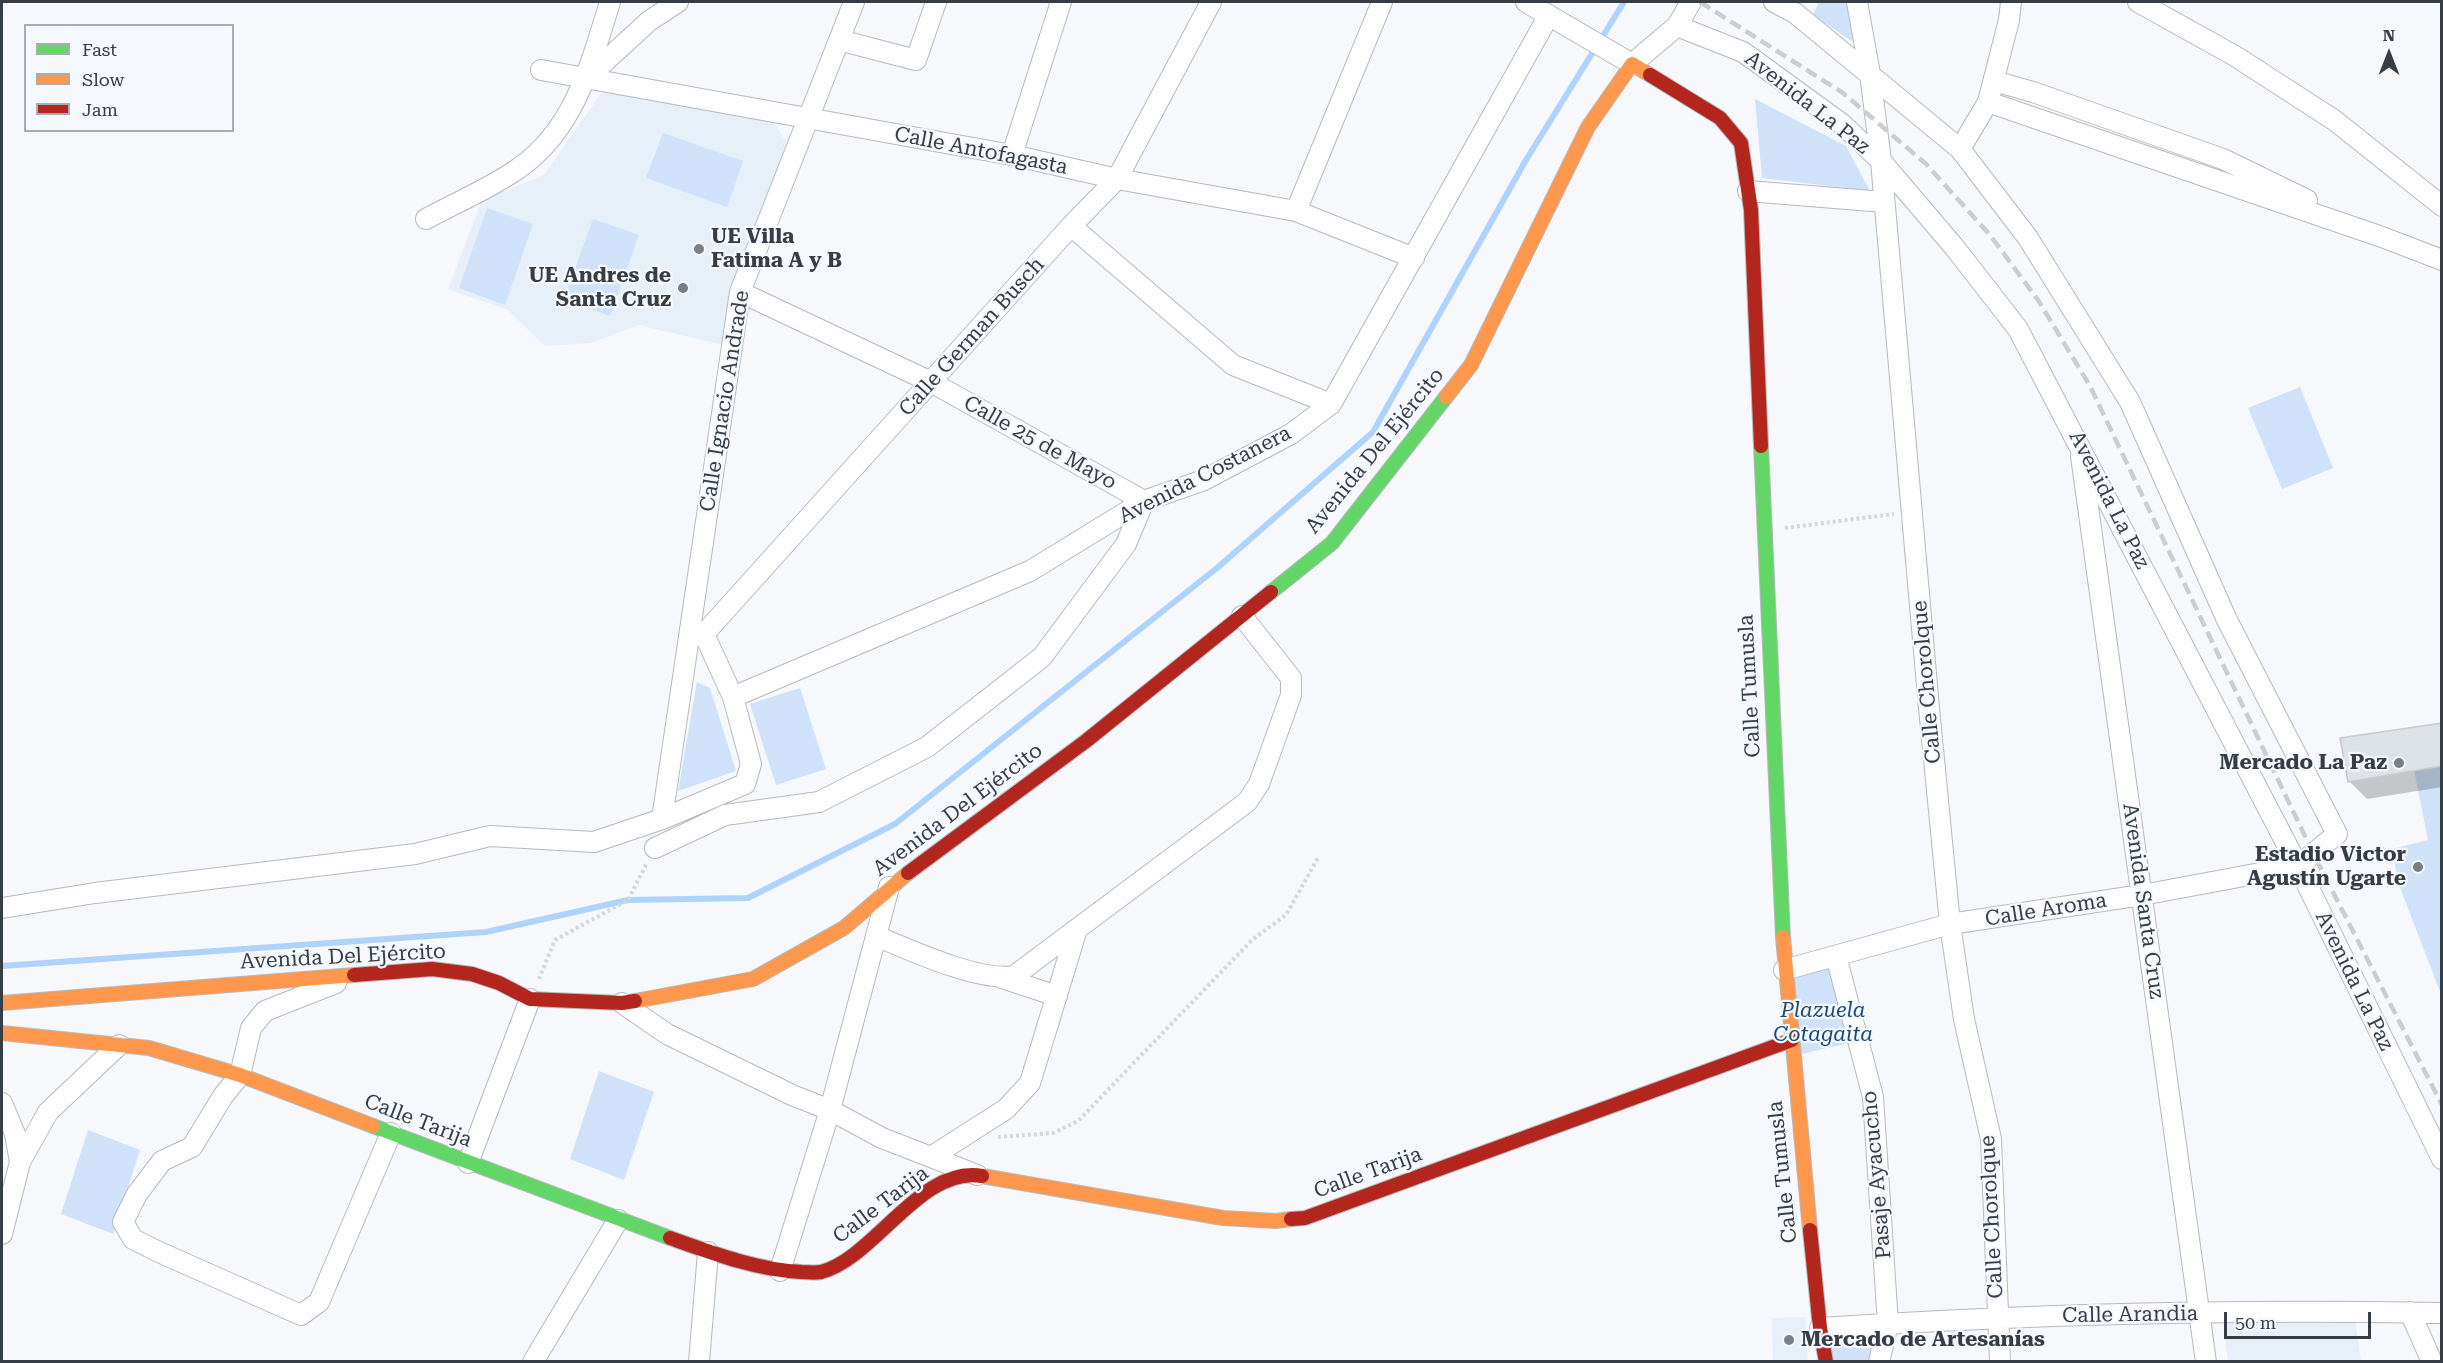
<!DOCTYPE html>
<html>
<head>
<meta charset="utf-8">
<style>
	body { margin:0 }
	#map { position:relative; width:2443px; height:1363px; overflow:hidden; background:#f6f8fb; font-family:"Roboto Serif",serif }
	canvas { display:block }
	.frame { position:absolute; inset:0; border:3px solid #373d45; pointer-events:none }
	.legend { position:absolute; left:24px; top:24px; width:210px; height:108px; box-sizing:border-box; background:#f5f8fc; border:2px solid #a9adb3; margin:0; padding:8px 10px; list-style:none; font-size:18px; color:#373d45 }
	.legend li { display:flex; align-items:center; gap:12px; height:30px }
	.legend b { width:30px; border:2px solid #a9adb3 }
	.north { position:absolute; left:2359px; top:24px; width:60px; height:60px; -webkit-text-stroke:4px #f5f8fc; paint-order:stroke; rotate:0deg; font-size:16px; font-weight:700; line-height:24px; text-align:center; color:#373d45 }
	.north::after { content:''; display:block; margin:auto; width:21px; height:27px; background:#373d45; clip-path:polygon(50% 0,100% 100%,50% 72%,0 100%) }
	.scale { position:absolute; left:2224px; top:1312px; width:147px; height:27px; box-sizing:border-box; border:3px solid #373d45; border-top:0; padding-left:8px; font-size:18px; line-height:21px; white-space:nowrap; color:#373d45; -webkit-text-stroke:4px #f5f8fc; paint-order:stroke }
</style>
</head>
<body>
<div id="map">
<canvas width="2443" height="1363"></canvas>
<div class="frame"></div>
<ul class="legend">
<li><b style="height:8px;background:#63d668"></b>Fast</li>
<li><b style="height:8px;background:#ff974d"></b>Slow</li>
<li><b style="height:8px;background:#b3261e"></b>Jam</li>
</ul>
<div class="north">N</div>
<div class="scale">50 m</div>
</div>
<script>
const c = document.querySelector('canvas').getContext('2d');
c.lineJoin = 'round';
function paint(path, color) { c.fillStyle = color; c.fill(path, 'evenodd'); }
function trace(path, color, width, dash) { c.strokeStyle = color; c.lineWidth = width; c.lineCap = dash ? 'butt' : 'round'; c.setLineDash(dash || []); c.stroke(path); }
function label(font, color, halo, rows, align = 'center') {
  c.font = font + ' "Roboto Serif",serif'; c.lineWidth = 4.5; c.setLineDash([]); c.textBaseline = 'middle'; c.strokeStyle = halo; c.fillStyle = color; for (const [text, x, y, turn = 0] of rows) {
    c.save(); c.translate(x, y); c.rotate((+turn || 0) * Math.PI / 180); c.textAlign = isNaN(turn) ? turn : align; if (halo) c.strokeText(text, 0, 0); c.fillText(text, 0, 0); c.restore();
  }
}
const built = new Path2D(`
	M604,89L774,122L787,144L737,280L723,345L639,325L591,343L545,346L508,310L448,289L482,200L544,175Z
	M1805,1317L1808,1361H1773L1772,1318Z
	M2223,1319H2355L2361,1361H2228Z`);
const green = new Path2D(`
	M1819,2H1847L1855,43L1813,15Z
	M1755,99L1846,146L1870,191L1762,178Z
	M663,133L743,161L727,207L646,178Z
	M487,208L533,224L505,305L459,288Z
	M593,219L639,235L610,316L564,299Z
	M2300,387L2333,468L2282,489L2248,408Z
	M697,682L710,688L736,771L678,791Z
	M800,688L826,769L776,785L750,704Z
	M2441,766V994L2399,885L2392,849L2428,840L2414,770Z
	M1832,962L1854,1042L1801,1054L1790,975Z
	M599,1071L654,1092L624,1180L570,1159Z
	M88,1130L140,1150L113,1234L61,1214Z
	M1881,1330L1875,1361H1830L1825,1334Z`);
const shadow = new Path2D(`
	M2442,725V787L2367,799L2349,781Z`);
const stream = new Path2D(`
	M2,966L486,932L628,900L748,898L895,824L1217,568L1373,432L1526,160L1624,2`);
const building = new Path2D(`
	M2442,723V766L2348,782L2340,738Z`);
const path = new Path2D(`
	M1785,528L1894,514
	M539,979L555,940L628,900L647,863
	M998,1137L1053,1133L1078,1121L1253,939L1286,915L1319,856`);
const street = new Path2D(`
	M1526,2L1632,64L1677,26L1743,52L1842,124L1881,161L1955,248L2018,329L2298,866L2442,1159
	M1774,2L1795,13L1960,149L2028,238L2130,402L2227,620L2337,834L2298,866L2142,895L1950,924L1784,970
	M1857,2L1870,74L1881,161L1929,708L1950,924L1964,1019L1991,1139L2000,1362
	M2138,2L2235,56L2334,120L2442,206
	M1677,26L1691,2
	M839,40L916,60L936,2
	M541,70L1012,155L1117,179L1296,211L1414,258
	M586,79L649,21L678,2
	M1994,81L2033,92L2223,159L2307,200
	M1988,102L2382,237L2442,260
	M1960,149L1988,102L2009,20L2011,2
	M1012,155L1061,2
	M1748,191L1884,202
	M1296,211L1382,2
	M426,219C455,203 493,187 519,168C575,129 591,63 610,2
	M1071,226L1233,365L1331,404
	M2081,456L2206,1362
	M692,632L704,634L1071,226L1117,179L1211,2
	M704,634L733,697L1030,571L1144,501L1204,480L1291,434L1331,404L1549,15
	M662,819L740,292L854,2
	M655,848L725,815L819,802L927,747L1042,657L1126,544L1144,501L931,382L740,292
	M2,908L95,893L415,854L490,836L594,842L662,819L745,784L751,764L733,697
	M876,936C910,950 979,982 1014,976L1247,802L1259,784L1291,695V678L1242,616
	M1836,956L1873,1097L1888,1324L1879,1362
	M1002,978L1057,996
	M336,983L265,1011L251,1028L240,1075L223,1096L192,1147L162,1161L137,1194L123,1222L133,1239L159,1252L301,1315L319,1302L391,1133
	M622,1003L667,1034L792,1095L830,1110L882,1138L977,1175
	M2,1103L15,1134L20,1162L2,1234
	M931,1157L1006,1109L1030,1083L1077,929
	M20,1162L48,1112L119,1045
	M468,1163L530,999
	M780,1271L830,1110L889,887
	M2410,1312L2432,1362
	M1820,1328C2026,1314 2235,1309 2442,1313
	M533,1362L618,1220
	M699,1362L708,1252`);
const fast = new Path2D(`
	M1761,446L1783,937
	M1271,592L1332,543L1446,397
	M373,1126L670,1238`);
const slow = new Path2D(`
	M1446,397L1471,365L1588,127L1632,64L1650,75
	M1783,937L1810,1230
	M635,1001L753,979L844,928L908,873
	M2,1003L354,975
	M2,1033L149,1048L240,1075L373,1126
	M982,1176L1223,1218L1276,1221L1291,1219`);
const jam = new Path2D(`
	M1650,75L1720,118L1741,143L1751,210L1761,446
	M908,873L1086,741L1271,592
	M354,975L432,969L472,974L499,983L530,999L622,1003L635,1001
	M1291,1219L1305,1218L1792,1040
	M1810,1230L1820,1328L1826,1362
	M670,1238C712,1253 757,1270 802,1272C808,1272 815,1273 821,1272C875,1258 921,1165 982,1176`);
const rail = new Path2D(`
	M1700,2L1843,93L1926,164L1990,235L2038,300L2090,386L2314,855L2442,1105`);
const markers = [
	[699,249,6,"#7a7e85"],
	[683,288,6,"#7a7e85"],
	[2399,763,6,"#7a7e85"],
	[2418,867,6,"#7a7e85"],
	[1789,1340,6,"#7a7e85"]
];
const streetNames = [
	["Avenida La Paz",1807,103,38],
	["Calle Antofagasta",981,151,11],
	["Calle German Busch",972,337,-48],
	["Calle Ignacio Andrade",725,401,-81],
	["Calle 25 de Mayo",1040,443,29],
	["Avenida Del Ejército",1375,451,-51],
	["Avenida Costanera",1205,475,-27],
	["Avenida La Paz",2109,500,63],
	["Calle Chorolque",1927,682,-95],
	["Calle Tumusla",1750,686,-93],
	["Avenida Del Ejército",958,810,-37],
	["Avenida Santa Cruz",2143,901,82],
	["Calle Aroma",2046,910,-9],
	["Avenida Del Ejército",343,957,-3],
	["Avenida La Paz",2354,981,64],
	["Calle Tarija",418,1121,21],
	["Calle Tumusla",1783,1172,-96],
	["Calle Tarija",1368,1173,-20],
	["Pasaje Ayacucho",1877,1175,-95],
	["Calle Tarija",881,1205,-37],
	["Calle Chorolque",1992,1217,-93],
	["Calle Arandia",2130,1315,-1]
];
const poiNames = [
	["UE Villa",711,237,"left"],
	["Fatima A y B",711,261,"left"],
	["UE Andres de",671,276],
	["Santa Cruz",671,300],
	["Mercado La Paz",2387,763],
	["Estadio Victor",2406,855],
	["Agustín Ugarte",2406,879],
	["Mercado de Artesanías",1801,1340,"left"]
];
const parkNames = [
	["Plazuela",1823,1011],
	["Cotagaita",1823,1035]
];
paint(built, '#e7eff9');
paint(green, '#cfe2f9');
paint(shadow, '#0003');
trace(stream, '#aed3fd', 6);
paint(building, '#dde2e7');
trace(building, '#c7cbd0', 1.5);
trace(street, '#b6babe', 22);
trace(fast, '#b6babe', 16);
trace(slow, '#b6babe', 16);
trace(jam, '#b6babe', 16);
trace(path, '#d6d7da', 4, [3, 3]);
trace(street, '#fefefe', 20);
trace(fast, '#63d668', 14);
trace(slow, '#ff974d', 14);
trace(jam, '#b3261e', 14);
trace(rail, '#cccdce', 4.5, [12, 6]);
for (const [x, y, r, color] of markers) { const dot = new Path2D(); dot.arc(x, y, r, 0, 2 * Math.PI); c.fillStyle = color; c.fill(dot); trace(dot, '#f5f8fc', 2); }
label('21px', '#373d45', '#f5f8fc', streetNames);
label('bold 21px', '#373d45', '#f5f8fc', poiNames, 'right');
label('italic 21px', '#174c80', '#f5f8fc', parkNames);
</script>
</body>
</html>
